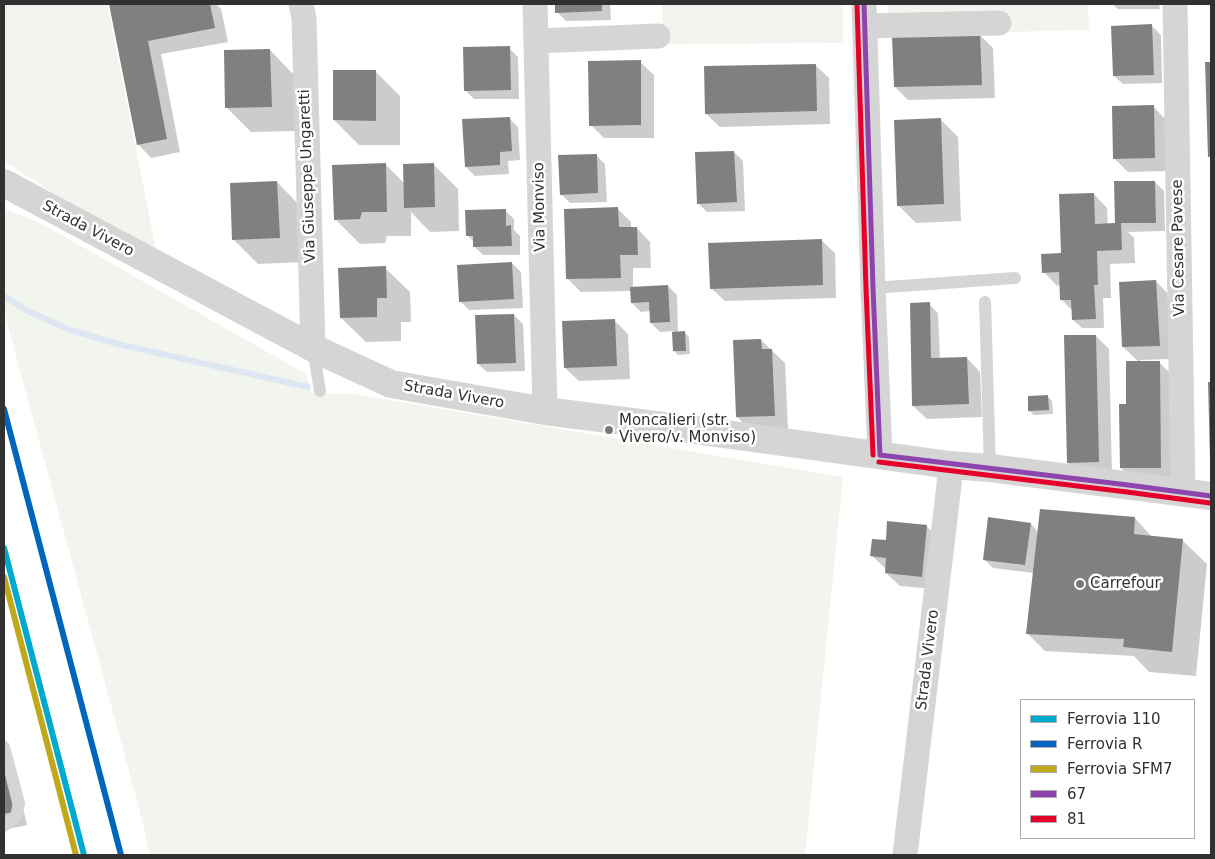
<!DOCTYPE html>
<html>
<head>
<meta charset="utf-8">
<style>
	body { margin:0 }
	#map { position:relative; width:1215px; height:859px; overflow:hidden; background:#fff; font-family:"DejaVu Sans",sans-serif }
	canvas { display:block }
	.frame { position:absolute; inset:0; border:5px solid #313131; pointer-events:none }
	.legend { position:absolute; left:1020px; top:699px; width:175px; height:140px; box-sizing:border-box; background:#fff; border:1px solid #adadad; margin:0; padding:6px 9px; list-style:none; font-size:15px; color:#313131 }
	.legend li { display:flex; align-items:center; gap:10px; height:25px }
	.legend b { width:25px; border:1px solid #adadad }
</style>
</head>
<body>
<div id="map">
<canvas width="1215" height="859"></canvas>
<div class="frame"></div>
<ul class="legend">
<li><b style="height:6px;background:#00a9ce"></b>Ferrovia 110</li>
<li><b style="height:6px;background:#0065bd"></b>Ferrovia R</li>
<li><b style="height:6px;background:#bfa91b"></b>Ferrovia SFM7</li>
<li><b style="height:6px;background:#8e44ad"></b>67</li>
<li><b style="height:6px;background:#e4002b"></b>81</li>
</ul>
</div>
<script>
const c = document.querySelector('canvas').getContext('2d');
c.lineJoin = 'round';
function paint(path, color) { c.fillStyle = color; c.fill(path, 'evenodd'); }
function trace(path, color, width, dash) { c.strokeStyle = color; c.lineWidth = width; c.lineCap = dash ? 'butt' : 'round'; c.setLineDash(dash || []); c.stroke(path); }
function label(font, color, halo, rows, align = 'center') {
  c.font = font + ' "DejaVu Sans",sans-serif'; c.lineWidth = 5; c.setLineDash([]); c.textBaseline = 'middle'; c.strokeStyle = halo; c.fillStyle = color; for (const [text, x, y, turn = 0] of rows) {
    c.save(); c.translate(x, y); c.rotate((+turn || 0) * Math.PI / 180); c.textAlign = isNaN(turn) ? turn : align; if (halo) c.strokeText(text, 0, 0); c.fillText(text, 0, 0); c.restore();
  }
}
const green = new Path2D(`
	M4,4H107L157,255L76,208L4,161Z
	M662,4H843V43L663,44Z
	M887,4H1088L1089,30L1006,32L1005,12L888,14Z
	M4,208L44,225L306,374L311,393L354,394L843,477L805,855H150L139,808L4,312Z`);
const shadow = new Path2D(`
	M111,4H216L221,9L228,42L161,54L180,152L151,158L138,144Z
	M556,4H610L611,20L566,21L557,12Z
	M1112,4H1159L1160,9H1118Z
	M1152,26L1161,35L1162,83L1123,84L1114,76Z
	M979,34L993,48L995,98L908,100L895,87Z
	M509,48L518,57L519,99H474L465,90Z
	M270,50L294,75L296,131L251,132L227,108Z
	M640,62L654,75V138H604L591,125Z
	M1206,63H1211V158L1210,156Z
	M815,65L829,78L830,124L720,127L706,114Z
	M376,72L400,96V145H359L334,120Z
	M1153,106L1166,120L1168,171L1128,172L1115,159Z
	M509,118L518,127L520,160L508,161L509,174L475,176L466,167Z
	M940,119L958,137L961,221L916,223L898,205Z
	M734,152L743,161L745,211L707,212L698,203Z
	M596,155L605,164L607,202L570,203L561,194Z
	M385,164L405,184L433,164L458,189L459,231L430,232L411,212V236H387L385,243L360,244L335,219Z
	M277,182L301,207L304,262L258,264L233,239Z
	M1155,182L1164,191L1165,231L1128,232L1134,238L1135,263L1110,264L1111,298H1103L1104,328H1082L1073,320L1072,309H1071L1062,300L1061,285L1057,286L1044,272L1063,254L1094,194L1107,208L1108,225L1118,224Z
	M618,209L631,222V228H637L650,242L651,268H633V288L668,286L677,295L678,333H685L689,337L690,354L678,355L674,351L673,331L660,332L651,323L650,311L641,312L632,303V291L581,292L567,278Z
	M505,210L514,219V230L520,236V255H483L474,246V242L467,235Z
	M821,240L835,253L836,298L725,301L711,288Z
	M512,263L521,272L523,308L469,310L460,301Z
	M385,268L410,292L411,322H401V341L366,342L341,318Z
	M1156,281L1169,295L1172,359L1140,360V362H1159L1173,376L1174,481H1134L1121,468L1128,405L1139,362L1123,347Z
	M929,304L938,313L940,359L967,358L980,372L982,417L927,419L913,406Z
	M514,315L523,324L525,371L487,372L478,364Z
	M615,321L628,334L630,379L579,381L565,368Z
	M1096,336L1109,349L1112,475L1081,476L1068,463Z
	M761,340L785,363L788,429L751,430L737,417Z
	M1209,384H1211V457Z
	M1048,397L1052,401L1053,414L1034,415L1029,411Z
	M1135,518L1152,537L1182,540L1207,564L1196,676L1149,672L1134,656L1045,651L1027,633L1034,573L993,568L984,559L1031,524L1038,532Z
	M926,526L940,539L936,589L900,586L886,573V569L872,556L887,541Z
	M4,739L8,743L27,825L4,830Z`);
const stream = new Path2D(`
	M4,296L26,310L67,329L122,345L308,387`);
const building = new Path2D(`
	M109,4H210L215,28L148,41L167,139L137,145Z
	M555,4H602V11L555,13Z
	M1152,24L1154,75L1113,76L1111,26Z
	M980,33L982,85L894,87L892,36Z
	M510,46L511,90L464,91L463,47Z
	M270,49L272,107L225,108L224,50Z
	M641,60V125L589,126L588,61Z
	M1205,62H1211V157H1208Z
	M816,64L817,111L705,114L704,66Z
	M333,70H376V121L333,120Z
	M1154,105L1155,158L1113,159L1112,106Z
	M510,117L512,151L500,152V165L465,167L462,119Z
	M941,118L944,204L897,206L894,120Z
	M734,151L737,202L697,204L695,152Z
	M597,154L598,193L560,195L558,155Z
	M386,163L387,212H362L360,219L334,220L332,165Z
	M434,163L435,207L404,208L403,164Z
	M277,181L280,238L232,240L230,183Z
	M1114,181H1155L1156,223H1121L1122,250L1097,251L1098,285H1094L1096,319L1072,320L1071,300H1060L1059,272L1042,273L1041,254L1061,253L1059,194L1094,193L1095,224L1115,223Z
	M618,207L619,227H637L638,255H620L621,278L566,279L564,209Z
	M506,209V226L511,225L512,246L473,247V236H466L465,210Z
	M822,239L823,285L710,289L708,243Z
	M512,262L514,299L459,302L457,265Z
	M386,266L387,298H377V317L340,318L338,268Z
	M1156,280L1160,346L1122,347L1119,282Z
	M668,285L670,322L650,323L649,302L631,303L630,287Z
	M930,302L931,358L967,357L969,404L912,406L910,303Z
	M514,314L516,363L477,364L475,315Z
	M615,319L617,366L564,368L562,321Z
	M685,331L686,351H673L672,332Z
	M1064,335H1096L1099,462L1067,463Z
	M761,339L762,349H772L775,416L736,417L733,340Z
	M1126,361H1160L1161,468H1120L1119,404H1126Z
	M1208,382H1211V460H1210Z
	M1048,395L1049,410L1028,411V396Z
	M1040,509L1135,517L1134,534L1183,539L1172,652L1123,647L1124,639L1026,634Z
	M988,517L1031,523L1025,565L983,560Z
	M887,521L927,525L922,577L885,573L886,558L870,556L872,539L886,540Z
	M4,770L14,812L4,814Z`);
const service = new Path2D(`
	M873,288L1015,278
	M985,302L990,468
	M313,348L320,391
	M4,747L19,803L16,817L4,826`);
const minor = new Path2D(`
	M301,4L304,18L313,348
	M535,4L545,411
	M864,4L873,288L880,455
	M1175,4L1183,492
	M865,26L999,23
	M536,41L658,36
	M905,855L949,485L950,465`);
const tertiary = new Path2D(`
	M4,183L313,348L391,384L545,411L703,431L950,465L990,468L1211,496`);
const bus1 = new Path2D(`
	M864,4L873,288L880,455
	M880,455L1128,485L1211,496`);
const bus2 = new Path2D(`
	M857,4L866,288L873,455
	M879,462L1127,492L1210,503`);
const rail1 = new Path2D(`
	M4,548L84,855`);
const rail2 = new Path2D(`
	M4,409L121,855`);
const rail3 = new Path2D(`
	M4,577L76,855`);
const markers = [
	[609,430,5,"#797979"],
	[1080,584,5,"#797979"]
];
const streetNames = [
	["Via Giuseppe Ungaretti",308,176,-92],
	["Via Monviso",540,207,-91],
	["Strada Vivero",88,229,28],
	["Via Cesare Pavese",1179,248,-91],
	["Strada Vivero",454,395,10],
	["Strada Vivero",928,660,-83]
];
const poiNames = [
	["Moncalieri (str.",619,421],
	["Vivero/v. Monviso)",619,438],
	["Carrefour",1090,584]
];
paint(green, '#f1f5ee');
paint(shadow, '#0003');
trace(stream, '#dde6f2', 6);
paint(building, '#808080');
trace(service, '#d5d5d5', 12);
trace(minor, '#d5d5d5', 25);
trace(tertiary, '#d5d5d5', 28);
trace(bus1, '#8e44ad', 5);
trace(bus2, '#e4002b', 5);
trace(rail1, '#00a9ce', 6);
trace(rail2, '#0065bd', 6);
trace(rail3, '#bfa91b', 6);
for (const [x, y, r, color] of markers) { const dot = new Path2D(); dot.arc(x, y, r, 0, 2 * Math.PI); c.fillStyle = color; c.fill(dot); trace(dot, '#fff', 2); }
label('15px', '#313131', '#fff', streetNames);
label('15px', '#313131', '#fff', poiNames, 'left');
</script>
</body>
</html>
